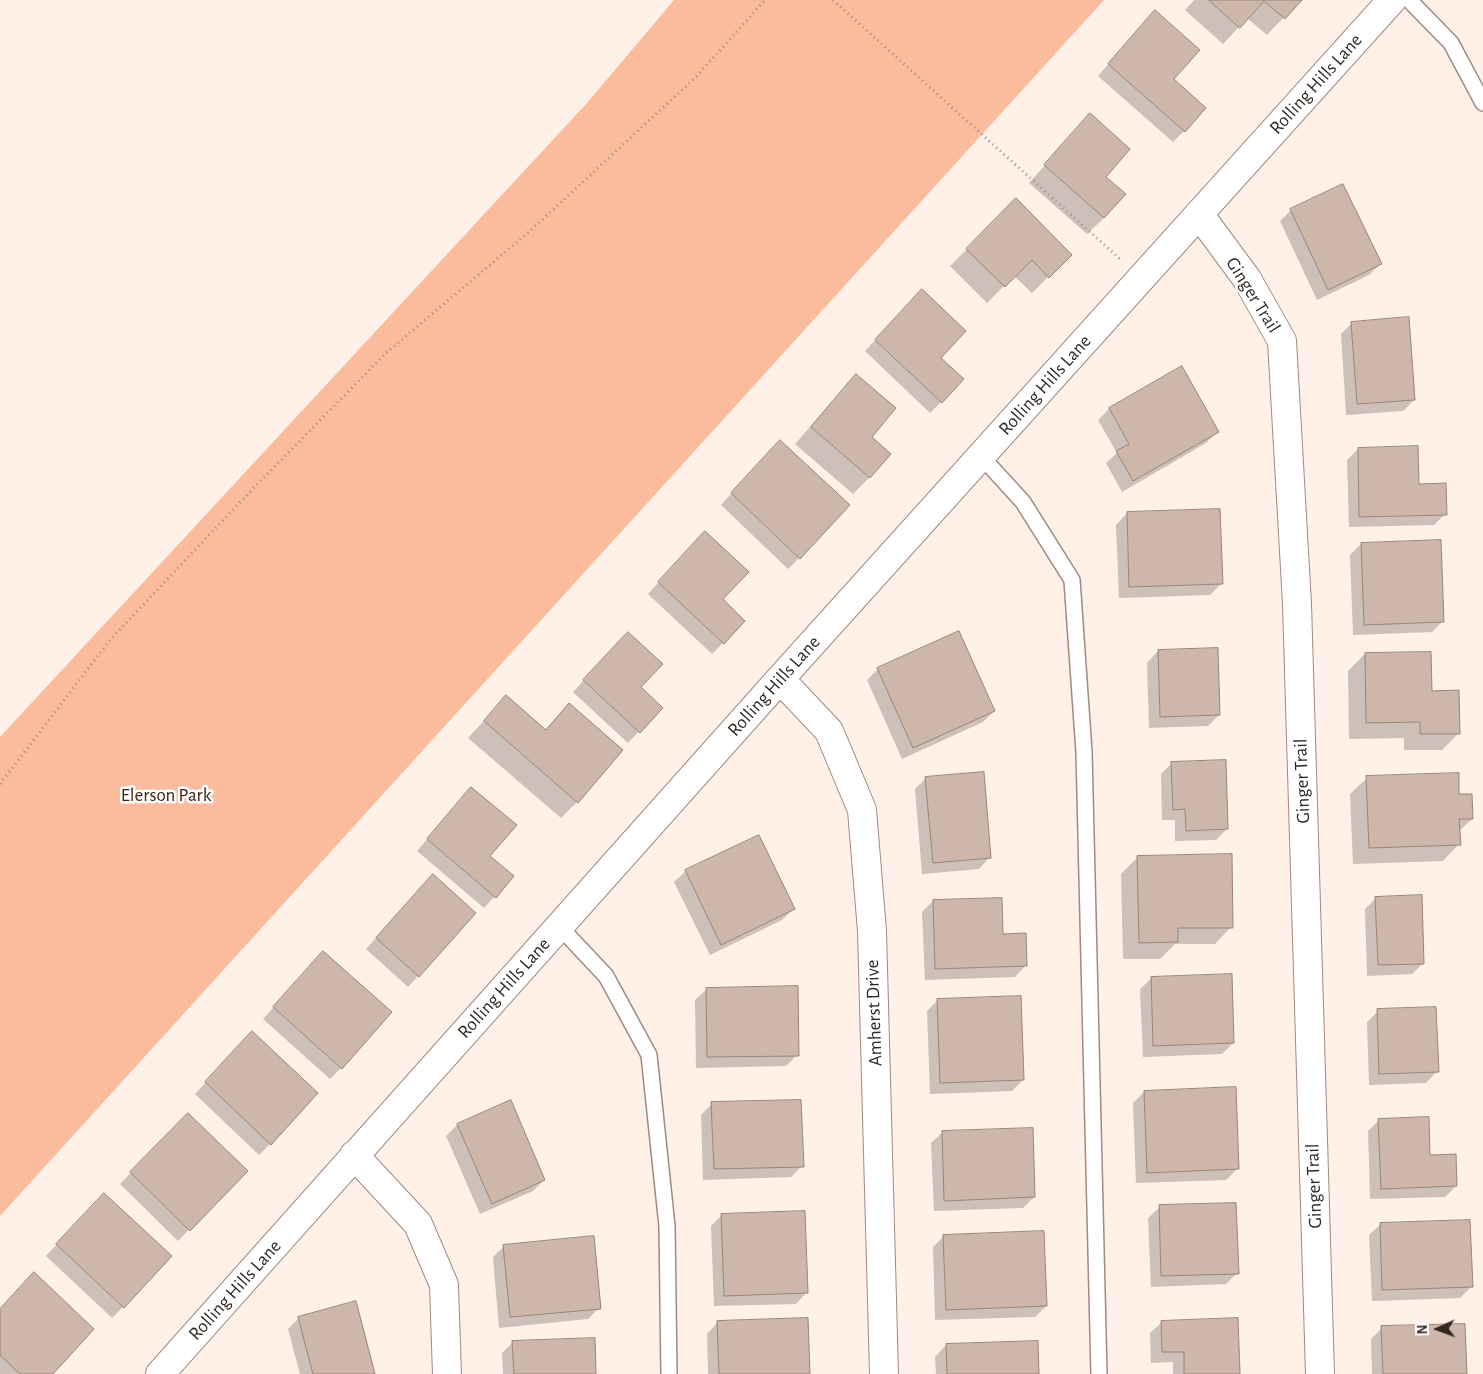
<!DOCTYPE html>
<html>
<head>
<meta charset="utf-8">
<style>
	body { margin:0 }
	#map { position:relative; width:1483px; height:1374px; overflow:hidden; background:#fff0e8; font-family:"Alegreya Sans",sans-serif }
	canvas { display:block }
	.north { position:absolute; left:1413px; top:1304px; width:50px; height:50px; -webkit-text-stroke:4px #fff; paint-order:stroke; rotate:268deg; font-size:14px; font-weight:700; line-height:20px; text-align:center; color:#312823 }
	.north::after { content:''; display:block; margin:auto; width:18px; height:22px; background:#312823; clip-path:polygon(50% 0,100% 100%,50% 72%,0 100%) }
</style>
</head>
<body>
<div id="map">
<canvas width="1483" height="1374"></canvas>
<div class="north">N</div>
</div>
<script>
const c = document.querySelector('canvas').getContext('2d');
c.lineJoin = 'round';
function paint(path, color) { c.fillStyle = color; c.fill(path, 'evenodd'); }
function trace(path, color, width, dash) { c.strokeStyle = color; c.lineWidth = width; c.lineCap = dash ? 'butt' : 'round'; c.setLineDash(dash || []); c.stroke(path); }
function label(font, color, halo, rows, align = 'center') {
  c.font = font + ' "Alegreya Sans",sans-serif'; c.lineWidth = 5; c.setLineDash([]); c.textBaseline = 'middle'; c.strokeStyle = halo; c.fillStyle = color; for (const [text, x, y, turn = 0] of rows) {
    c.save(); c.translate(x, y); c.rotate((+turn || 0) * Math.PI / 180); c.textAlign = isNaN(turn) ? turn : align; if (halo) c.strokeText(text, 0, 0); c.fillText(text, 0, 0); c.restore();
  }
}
const green = new Path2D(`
	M674,0H1104L0,1216V737L587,103Z`);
const shadow = new Path2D(`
	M1194,0H1300L1267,35L1247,18L1223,44L1185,10Z
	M1144,23L1173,80L1184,131L1173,142L1098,76Z
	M1090,115L1104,177V218L1087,234L1029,183Z
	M1016,200L1070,255L1032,293L1014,276L987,303L950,266Z
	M1291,210L1380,264L1369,275L1317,300L1280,221Z
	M911,302L939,358L941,402L930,413L865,351Z
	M1352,323L1414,400L1403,411L1346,415L1341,334Z
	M1181,368L1217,432L1206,443L1122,492L1106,463L1117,453L1098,420L1109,409Z
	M856,375L870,437V477L853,494L795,444Z
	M1358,449L1418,485L1445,514L1434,525L1349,527L1347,460Z
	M769,452L799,558L788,569L721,505Z
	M1127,513L1221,584L1210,595L1119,598L1116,525Z
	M694,544L721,600L723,643L712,654L648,594Z
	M1361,544L1443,621L1432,632L1353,635L1350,555Z
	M617,644L640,687L661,708L628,743L573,692Z
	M1158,651L1219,715L1208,726L1149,728L1147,663Z
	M1365,654L1431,692L1459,733L1442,750H1404V738L1349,739L1348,671Z
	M878,669L994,711L983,722L902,759L867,680Z
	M506,697L545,730L569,705L577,802L561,818L468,738Z
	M1172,763L1227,829L1216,840L1175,841V820H1162L1161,774Z
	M926,778L990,857L979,869L922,874L915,789Z
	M1367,778L1458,796L1472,819L1459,831V844L1443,861L1353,864L1350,794Z
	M471,789L489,856L513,876L484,908L417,851Z
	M758,836L793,909L782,920L710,955L674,882L686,871Z
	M1138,857L1231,927L1215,944H1175L1160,959H1123L1121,874Z
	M422,887L418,976L408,987L366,949Z
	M1376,898L1423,963L1412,974L1367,976L1365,909Z
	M933,901L1002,935L1026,965L1015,977L925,980L922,912Z
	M323,952L341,1068L330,1079L263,1019Z
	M1152,978L1233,1043L1222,1054L1143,1057L1140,989Z
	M707,989L797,1055L786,1066L696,1068L695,1000Z
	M938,1000L1023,1080L1012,1091L930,1094L927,1011Z
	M1378,1011L1437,1071L1426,1083L1369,1085L1367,1022Z
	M241,1044L270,1144L259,1155L195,1094Z
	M1144,1092L1237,1169L1226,1180L1136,1183L1133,1103Z
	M510,1102L544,1180L533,1191L480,1214L446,1136L457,1125Z
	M712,1104L802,1166L791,1177L703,1180L701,1115Z
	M188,1114L246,1171L178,1241L120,1184Z
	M1379,1120L1456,1186L1445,1197L1370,1199L1368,1131Z
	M943,1132L1034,1197L1023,1208L934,1211L931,1143Z
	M93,1206L123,1307L112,1318L46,1256Z
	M1160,1207L1237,1273L1226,1284L1151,1287L1148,1218Z
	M722,1215L807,1292L796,1304L714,1306L711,1226Z
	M1381,1224L1471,1287L1460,1298L1372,1301L1369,1235Z
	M944,1236L1046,1306L1035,1317L935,1320L933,1247Z
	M504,1246L599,1308L588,1319L499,1328L493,1257Z
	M0,1310L51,1374H0Z
	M299,1318L374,1374H300L288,1329Z
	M718,1322L809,1374H708L707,1334Z
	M1162,1322L1238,1374H1173V1362L1151,1363L1150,1333Z
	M1382,1328L1465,1374H1372L1371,1339Z
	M513,1342L595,1374H503L502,1353Z
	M946,1345L1038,1374H936L935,1357Z`);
const building = new Path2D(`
	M1209,0H1302L1285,19L1264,1L1240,28Z
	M1155,10L1200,50L1174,79L1206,108L1185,132L1108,64Z
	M1090,113L1130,149L1106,177L1126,194L1104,218L1044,165Z
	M1343,184L1382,264L1328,290L1290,209Z
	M1016,198L1072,255L1049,278L1032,260L1005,287L966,249Z
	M922,289L966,331L941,358L964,379L942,403L875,340Z
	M1409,317L1415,400L1357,404L1351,322Z
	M1182,366L1219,432L1133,481L1116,451L1129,444L1109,408Z
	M856,374L896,408L872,437L891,454L870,478L811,427Z
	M780,440L850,505L800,559L731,493Z
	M1418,446L1419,484L1446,483L1447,515L1359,517L1358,448Z
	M1220,509L1223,584L1129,587L1127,512Z
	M705,531L749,572L723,599L745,621L724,644L658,582Z
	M1441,540L1444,622L1364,625L1361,543Z
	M959,631L995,711L913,748L877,668Z
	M628,632L663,664L641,687L663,708L640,733L583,680Z
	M1218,648L1220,715L1160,717L1158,650Z
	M1431,652L1432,691L1459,690L1460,734H1420V722L1366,723L1365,653Z
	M506,695L546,730L569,703L623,750L578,803L484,721Z
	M1226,760L1228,829L1186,831L1185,809L1173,810L1171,762Z
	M984,772L991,858L933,863L925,777Z
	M1459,773V794H1472L1473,819H1459L1461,845L1369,848L1366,776Z
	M471,787L517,825L490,856L514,876L496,898L427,839Z
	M759,835L795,909L721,945L685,870Z
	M1232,854L1233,928H1178V942L1139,943L1137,856Z
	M433,874L476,913L419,977L376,938Z
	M1422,895L1424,964L1378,965L1375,897Z
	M1002,898L1003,934L1026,933L1027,966L935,969L933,900Z
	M323,951L392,1012L342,1069L273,1007Z
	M1232,974L1234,1043L1153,1046L1151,977Z
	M798,986L799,1056L707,1057L706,988Z
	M1021,996L1024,1080L940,1083L937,999Z
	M1436,1007L1439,1072L1379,1074L1377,1009Z
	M252,1031L318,1093L271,1145L205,1082Z
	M1236,1087L1239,1169L1147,1173L1144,1091Z
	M511,1100L545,1180L492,1204L457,1124Z
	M801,1100L804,1167L714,1169L711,1102Z
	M188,1113L248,1171L190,1231L130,1172Z
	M1429,1117L1430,1155L1456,1154L1457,1186L1381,1189L1378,1119Z
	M1033,1128L1035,1197L944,1201L942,1131Z
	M104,1193L172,1256L124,1308L56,1244Z
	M1236,1203L1239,1274L1161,1276L1159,1205Z
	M805,1211L808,1293L724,1296L721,1214Z
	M1470,1220L1473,1287L1382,1290L1380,1223Z
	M1044,1231L1047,1306L946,1310L943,1235Z
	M594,1236L601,1309L510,1317L503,1245Z
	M34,1272L94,1329L53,1374H20L0,1355V1309Z
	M356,1301L375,1374H313L298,1317Z
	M808,1318L810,1374H719L717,1321Z
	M1238,1318L1240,1374H1184V1352H1162L1161,1321Z
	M1465,1324L1467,1374H1383L1381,1326Z
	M595,1338L596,1374H514L512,1341Z
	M1038,1341L1039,1374H947L946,1344Z`);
const path = new Path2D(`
	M833,0L1120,259
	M0,784L110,640L241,501L386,353L530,231L697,76L765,0`);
const service = new Path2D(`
	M1409,0L1451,43L1483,103
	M981,456L1023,502L1072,580L1084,752L1099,1374
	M559,926L606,976L649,1055L667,1226L669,1374`);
const minor = new Path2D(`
	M1199,214L1247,279L1282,341L1297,604L1320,1374
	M780,679L829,731L862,810L872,931L884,1374
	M354,1155L418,1224L444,1285L447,1374
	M160,1374L780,679L1392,0`);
const streetNames = [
	["Rolling Hills Lane",1316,84,-48],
	["Ginger Trail",1253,295,58],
	["Rolling Hills Lane",1045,385,-48],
	["Rolling Hills Lane",774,686,-48],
	["Ginger Trail",1302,781,-92],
	["Rolling Hills Lane",504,988,-48],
	["Amherst Drive",874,1013,-92],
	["Ginger Trail",1314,1186,-92],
	["Rolling Hills Lane",235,1290,-48]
];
const parkNames = [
	["Elerson Park",166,795]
];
paint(green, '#fbbc9d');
paint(shadow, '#0003');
paint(building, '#cdb6aa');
trace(building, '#9a8479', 1);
trace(service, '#a18a80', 18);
trace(minor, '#a18a80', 30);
trace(path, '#998d87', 3, [1, 4]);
trace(service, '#fff', 15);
trace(minor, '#fff', 28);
label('19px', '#312823', '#fff', streetNames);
label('19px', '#43210f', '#fff', parkNames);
</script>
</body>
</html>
